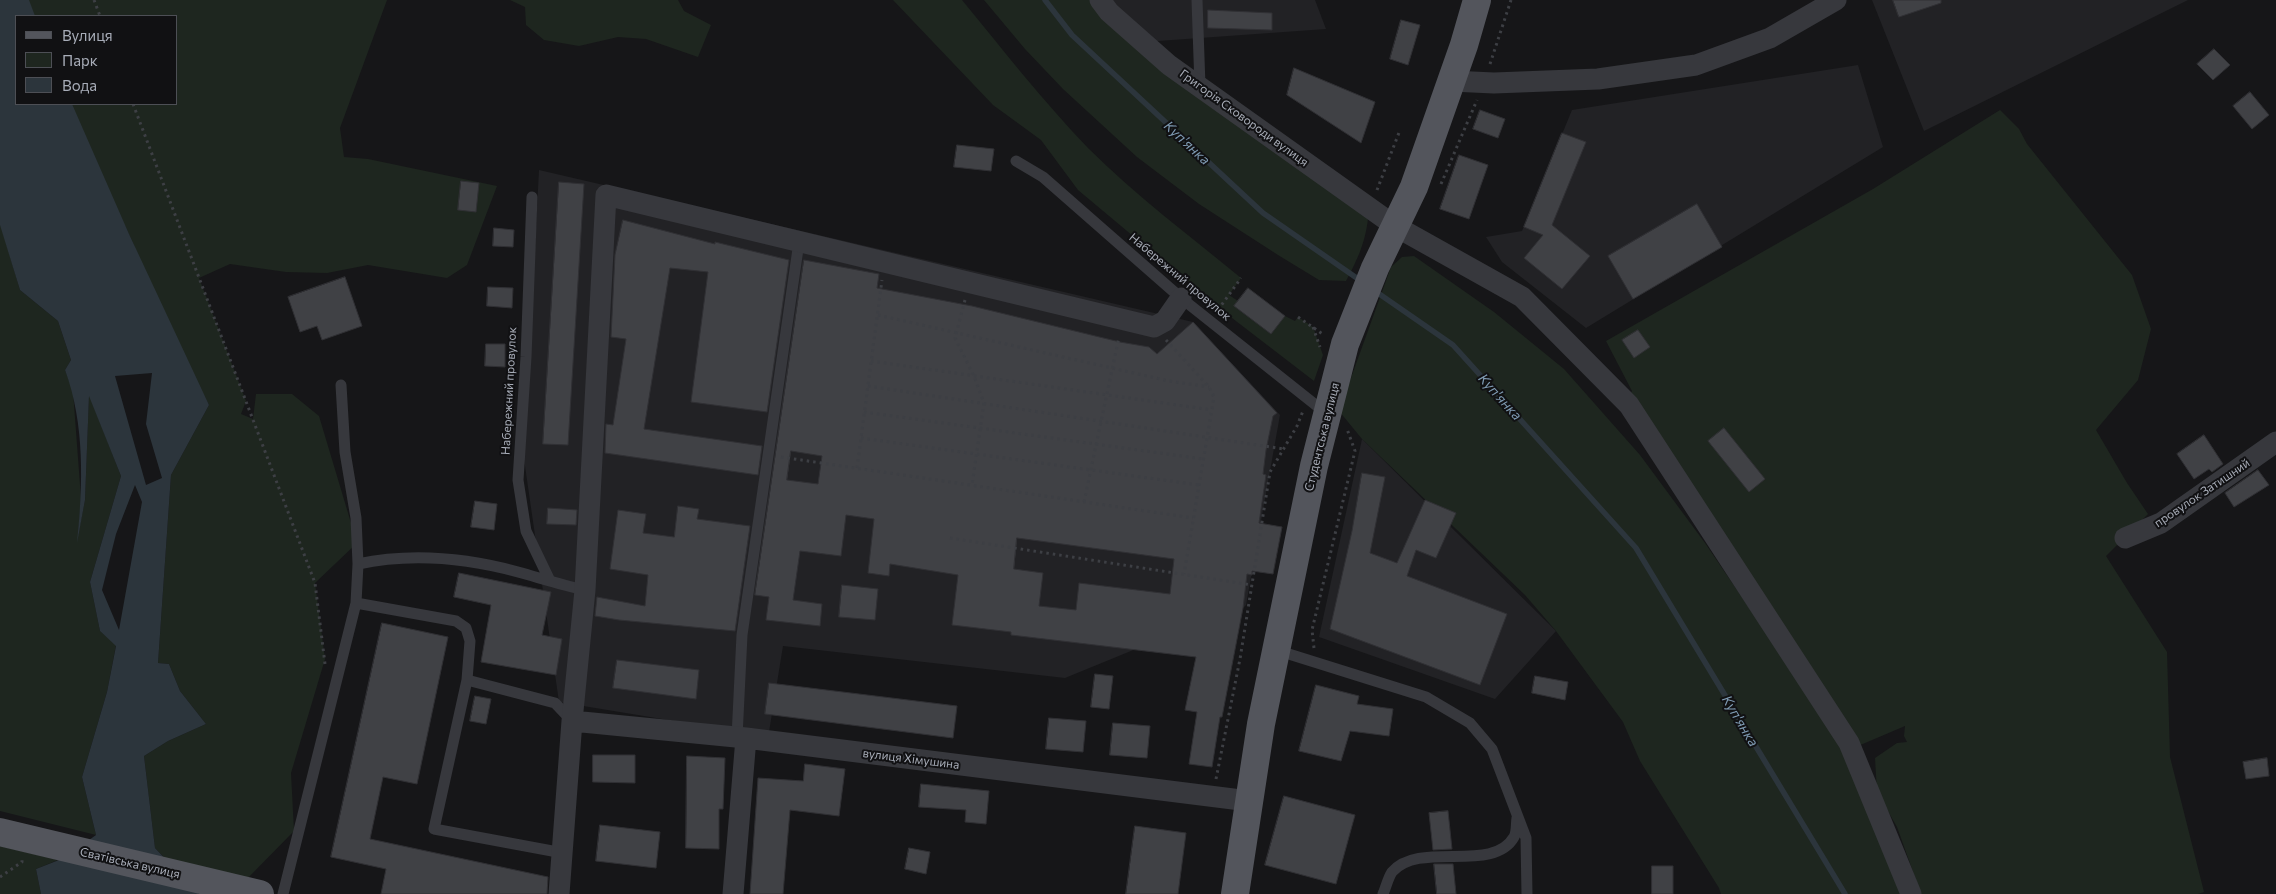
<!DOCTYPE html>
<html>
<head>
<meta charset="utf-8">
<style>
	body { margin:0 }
	#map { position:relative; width:2276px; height:894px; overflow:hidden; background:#161618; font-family:Commissioner,sans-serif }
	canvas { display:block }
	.legend { position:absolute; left:15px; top:15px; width:162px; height:90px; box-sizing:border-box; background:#111113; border:1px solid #4d4f55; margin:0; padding:6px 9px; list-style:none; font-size:15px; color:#a8adb8 }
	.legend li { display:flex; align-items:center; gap:10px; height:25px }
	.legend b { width:25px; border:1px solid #4d4f55 }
</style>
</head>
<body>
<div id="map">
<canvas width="2276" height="894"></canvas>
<ul class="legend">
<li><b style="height:6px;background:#53555c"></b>Вулиця</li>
<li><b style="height:14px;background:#1e261f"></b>Парк</li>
<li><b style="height:14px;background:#2c353c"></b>Вода</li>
</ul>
</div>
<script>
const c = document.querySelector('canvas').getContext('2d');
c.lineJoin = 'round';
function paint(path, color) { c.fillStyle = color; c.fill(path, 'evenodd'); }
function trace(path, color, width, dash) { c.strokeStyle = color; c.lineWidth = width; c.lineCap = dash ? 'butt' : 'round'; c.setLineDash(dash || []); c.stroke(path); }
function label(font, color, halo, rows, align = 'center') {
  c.font = font + ' Commissioner,sans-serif'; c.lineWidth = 4; c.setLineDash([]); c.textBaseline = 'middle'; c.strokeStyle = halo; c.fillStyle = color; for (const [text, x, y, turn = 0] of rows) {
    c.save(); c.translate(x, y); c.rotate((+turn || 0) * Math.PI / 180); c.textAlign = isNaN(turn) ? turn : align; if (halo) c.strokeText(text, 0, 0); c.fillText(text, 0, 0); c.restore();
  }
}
const built = new Path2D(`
	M1100,0H1315L1326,29L1144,42Z
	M1872,0H2188L1924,131Z
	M1858,65L1883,147L1586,328L1502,262L1486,237L1522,231L1572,110Z
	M539,170L1193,322L1280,415L1246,605L1243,608L1200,603L1187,628L1065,678L783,646L769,732L729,730L559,702L524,459Z
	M1362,439L1556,631L1495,699L1319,637Z`);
const green = new Path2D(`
	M27,0H387L340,128L344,157L368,159L497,186L467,265L447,278L368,265L327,273L286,272L230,264L199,278L246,401L241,414L253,419L256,394H292L319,416L357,543L315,583L325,659L291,773L294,831L246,880L169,862L155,848L144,756L168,741L206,724L180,691L169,664L158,663L171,475L209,405L138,272L134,245L66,104H176V16H33Z
	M510,0H678L684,11L711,25L698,57L646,39L618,37L579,46L544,40L526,25L525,7Z
	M893,0H962C1003,50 1043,101 1088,148C1135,195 1190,236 1241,278L1229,295L1238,301L1235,307L1271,334L1285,316L1295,321L1298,317L1313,327L1323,355L1314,381L1219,308L1078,190L1041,140L993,105Z
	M984,0H1100L1369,208C1367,238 1360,255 1346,281L1319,280L1278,255L1199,204L1137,157L1063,89L1025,49Z
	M2000,110L2019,129L2027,144L2132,275L2151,329L2138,380L2096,430L2127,483L2148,514L2106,556L2167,652L2170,757L2204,892L2198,894H1921L1897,827L1877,792L1875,758L1897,743L1907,742L1904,736L1905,726L1851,749L1630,394L1632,391L1606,341L1873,189Z
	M0,222L20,290L58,321L71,360L65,370L73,391L81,498L78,535L85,500L89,394L121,476L90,582L100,631L116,645L107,692L82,777L96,835L0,811Z
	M1414,256L1494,312L1564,369L1640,455L1705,543L1846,750L1906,894H1721L1719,888L1640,761L1623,722L1556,631L1525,595L1362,439L1339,411L1391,267L1402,257Z
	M0,846L58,860L36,869L41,894H0Z`);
const water = new Path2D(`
	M0,0H29L35,16H16V104H72L129,234L209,405L171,475L158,663L169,664L180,691L206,724L168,741L144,756L155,848L199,894H41L36,869L64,858L96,835L82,777L107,692L116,646L100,631L90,582L121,476L89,396L85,500L77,543C83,485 85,424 65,370L71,360L58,321L20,290L0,225ZM152,373L146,424L162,478L146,485L115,376ZM135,485L142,502L119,630L102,590L116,534Z`);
const stream = new Path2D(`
	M1045,0L1072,35L1263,213L1361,281
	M1375,291L1453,345L1636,548L1845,894`);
const building = new Path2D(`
	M1893,0H1941V3L1899,17Z
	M1208,10L1272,13V30L1208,28Z
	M1401,20L1420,25L1408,65L1390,59Z
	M2214,49L2230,65L2213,80L2197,64Z
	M1294,68L1375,102L1361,143L1287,95Z
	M2250,92L2269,115L2252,129L2233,106Z
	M1480,110L1505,119L1498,138L1473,129Z
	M1562,133L1586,142L1552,225L1590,256L1562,289L1524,258L1543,235L1524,227Z
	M957,145L994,149L991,171L954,167Z
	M1459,155L1488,165L1469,219L1440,209Z
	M461,181L479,183L476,212L458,210Z
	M559,182L584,184L568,445L543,444Z
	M1697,204L1722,247L1633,299L1608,256Z
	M623,220L715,244V242L789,260L767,412L691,402L708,272L670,268L644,429L762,446L758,475L605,453L606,424L613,425L626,339L611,337L615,255Z
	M494,228L514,230L513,247L493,246Z
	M804,260L879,274L877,288L972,306L1120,342L1149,347L1157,354L1193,322L1277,413L1273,416L1266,450L1263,474L1266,475L1259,523L1282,527L1273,574L1252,571V575L1247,574L1243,608L1222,717H1220L1212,767L1189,764L1197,712L1185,710L1196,657L1011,635V632L952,625L958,575L890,564L889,576L868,573L874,519L846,515L841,556L800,551L793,600L822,604L820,626L766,620L769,597L755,595ZM791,451L822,456L818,484L787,480ZM1017,538L1174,559L1170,594L1079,583L1076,610L1039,606L1043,573L1014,569Z
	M345,277L362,326L322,340L317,326L300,332L288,297Z
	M488,287L513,288L512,308L487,306Z
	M1248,288L1285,316L1271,334L1234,306Z
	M1638,330L1650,347L1634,358L1622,340Z
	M486,344H505V367L485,366Z
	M1724,428L1765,479L1749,492L1708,441Z
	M2204,435L2223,464L2212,472L2209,469L2194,479L2177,454Z
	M2258,470L2269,485L2234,507L2225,493Z
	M1362,473L1385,477L1370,553L1397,563L1425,500L1456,513L1436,558L1416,550L1407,576L1507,614L1480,685L1330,629L1352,531Z
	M475,501L497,504L494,530L471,527Z
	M678,506L699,509L697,519L750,526L735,631L619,620L595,616L597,597L645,606L648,575L610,569L618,510L646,514L643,533L674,537Z
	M548,508L577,510L576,525L547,524Z
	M459,573L551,592L542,635L562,639L556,675L481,662L491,605L454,597Z
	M842,585L878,589L875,620L839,617Z
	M382,623L448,637L417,784L383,777L370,839L548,877L547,894H381L386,869L331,857Z
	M617,660L699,670L696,699L613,688Z
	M1095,674L1113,676L1109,709L1091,707Z
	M1535,676L1568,682L1565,700L1532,693Z
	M769,683L957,706L953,738L765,714Z
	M1316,685L1359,696L1357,704L1393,709L1389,736L1350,731L1341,761L1299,751Z
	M475,696L491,699L486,724L470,721Z
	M1049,718L1086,721L1083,752L1046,749Z
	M1113,723L1150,726L1147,758L1110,755Z
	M593,755H635V783L593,782Z
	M687,756L725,758L723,809H719V849L686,848Z
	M2267,758L2269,776L2246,779L2243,762Z
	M805,764L845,769L839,816L790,810L783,894H750L758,778L803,781Z
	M921,784L989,791L986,824L965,822L966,810L919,807Z
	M1284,796L1355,815L1336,884L1265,865Z
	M1448,811L1452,849L1433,850L1429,813Z
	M600,825L660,832L656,868L596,861Z
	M1135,826L1186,833L1178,894H1126Z
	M909,848L930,852L926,874L905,869Z
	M1434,864H1453L1456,894H1437Z
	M1652,866H1673V894H1652Z`);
const path = new Path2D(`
	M94,0L100,16
	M1490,64L1511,0
	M133,104L315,583L325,664
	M1441,184L1477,100
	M1377,190L1400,130
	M965,300L955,338L974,376L984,403L972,485
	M1218,310L1241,278
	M878,315L1169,381L1209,387
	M1298,317L1324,335
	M1313,327L1320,347
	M1166,340L1209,387L1214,397L1184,574
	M871,361L1212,410
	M868,386L1284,449
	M864,412L1203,459
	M861,438L1199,485
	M781,457L1193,518
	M857,468L882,280
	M1084,502L1119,337
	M950,538L1252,585
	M1314,648L1312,630L1355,451L1347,429
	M1216,779L1240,659L1270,472L1297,426L1303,411
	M0,877L22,862V859`);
const lane = new Path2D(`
	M1197,0L1200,86
	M1016,161L1043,177L1181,298L1327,414
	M532,197L526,357L518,480L526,531L550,581
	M341,385L345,452L356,518L358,564L356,603
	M358,564C410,553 466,558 518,572C540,578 562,585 585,590
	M1276,650L1426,697L1470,723L1492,749L1526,838L1527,894
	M467,680L555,703L572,721
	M737,737L742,635L799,242
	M283,894L356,603L456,621L466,628L470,641L467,680L434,829L563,853
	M1383,894C1386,887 1388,878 1392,872C1420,840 1493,874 1514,837C1517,832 1516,824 1517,818`);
const street = new Path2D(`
	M1100,0L1109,12L1169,65L1395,226L1522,297L1629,405L1849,743L1911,894
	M1451,81L1494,83L1598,79L1696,65L1770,38L1836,0
	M2125,538L2161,523L2276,442
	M572,721L746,738L1249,801
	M559,894L572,721L585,590L606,195L1154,327L1165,321L1181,298
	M733,894L746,738`);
const primary = new Path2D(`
	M0,832L260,894
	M1235,894L1261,724L1314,466L1345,344L1375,268L1414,187L1464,45L1477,0`);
const streetNames = [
	["Григорія Сковороди вулиця",1244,118,36],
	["Набережний провулок",1180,277,40],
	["Набережний провулок",509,391,-87],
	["Студентська вулиця",1322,437,-76],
	["провулок Затишний",2202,493,-34],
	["вулиця Хімушина",911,759,7],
	["Сватівська вулиця",130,863,13]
];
const waterNames = [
	["Куп'янка",1187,143,43],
	["Куп'янка",1500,397,48],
	["Куп'янка",1740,721,59]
];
paint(built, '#222225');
paint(green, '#1e261f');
paint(water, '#2c353c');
trace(stream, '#2c353c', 5.5);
paint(building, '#404145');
trace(building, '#303034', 1);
trace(path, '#3d3f44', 3, [2.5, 4]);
trace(lane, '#37383d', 11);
trace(street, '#37383d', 21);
trace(primary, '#53555c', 28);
label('12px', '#a8adb8', '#111113', streetNames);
label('italic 14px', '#7f9bb3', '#111113', waterNames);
</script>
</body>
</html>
